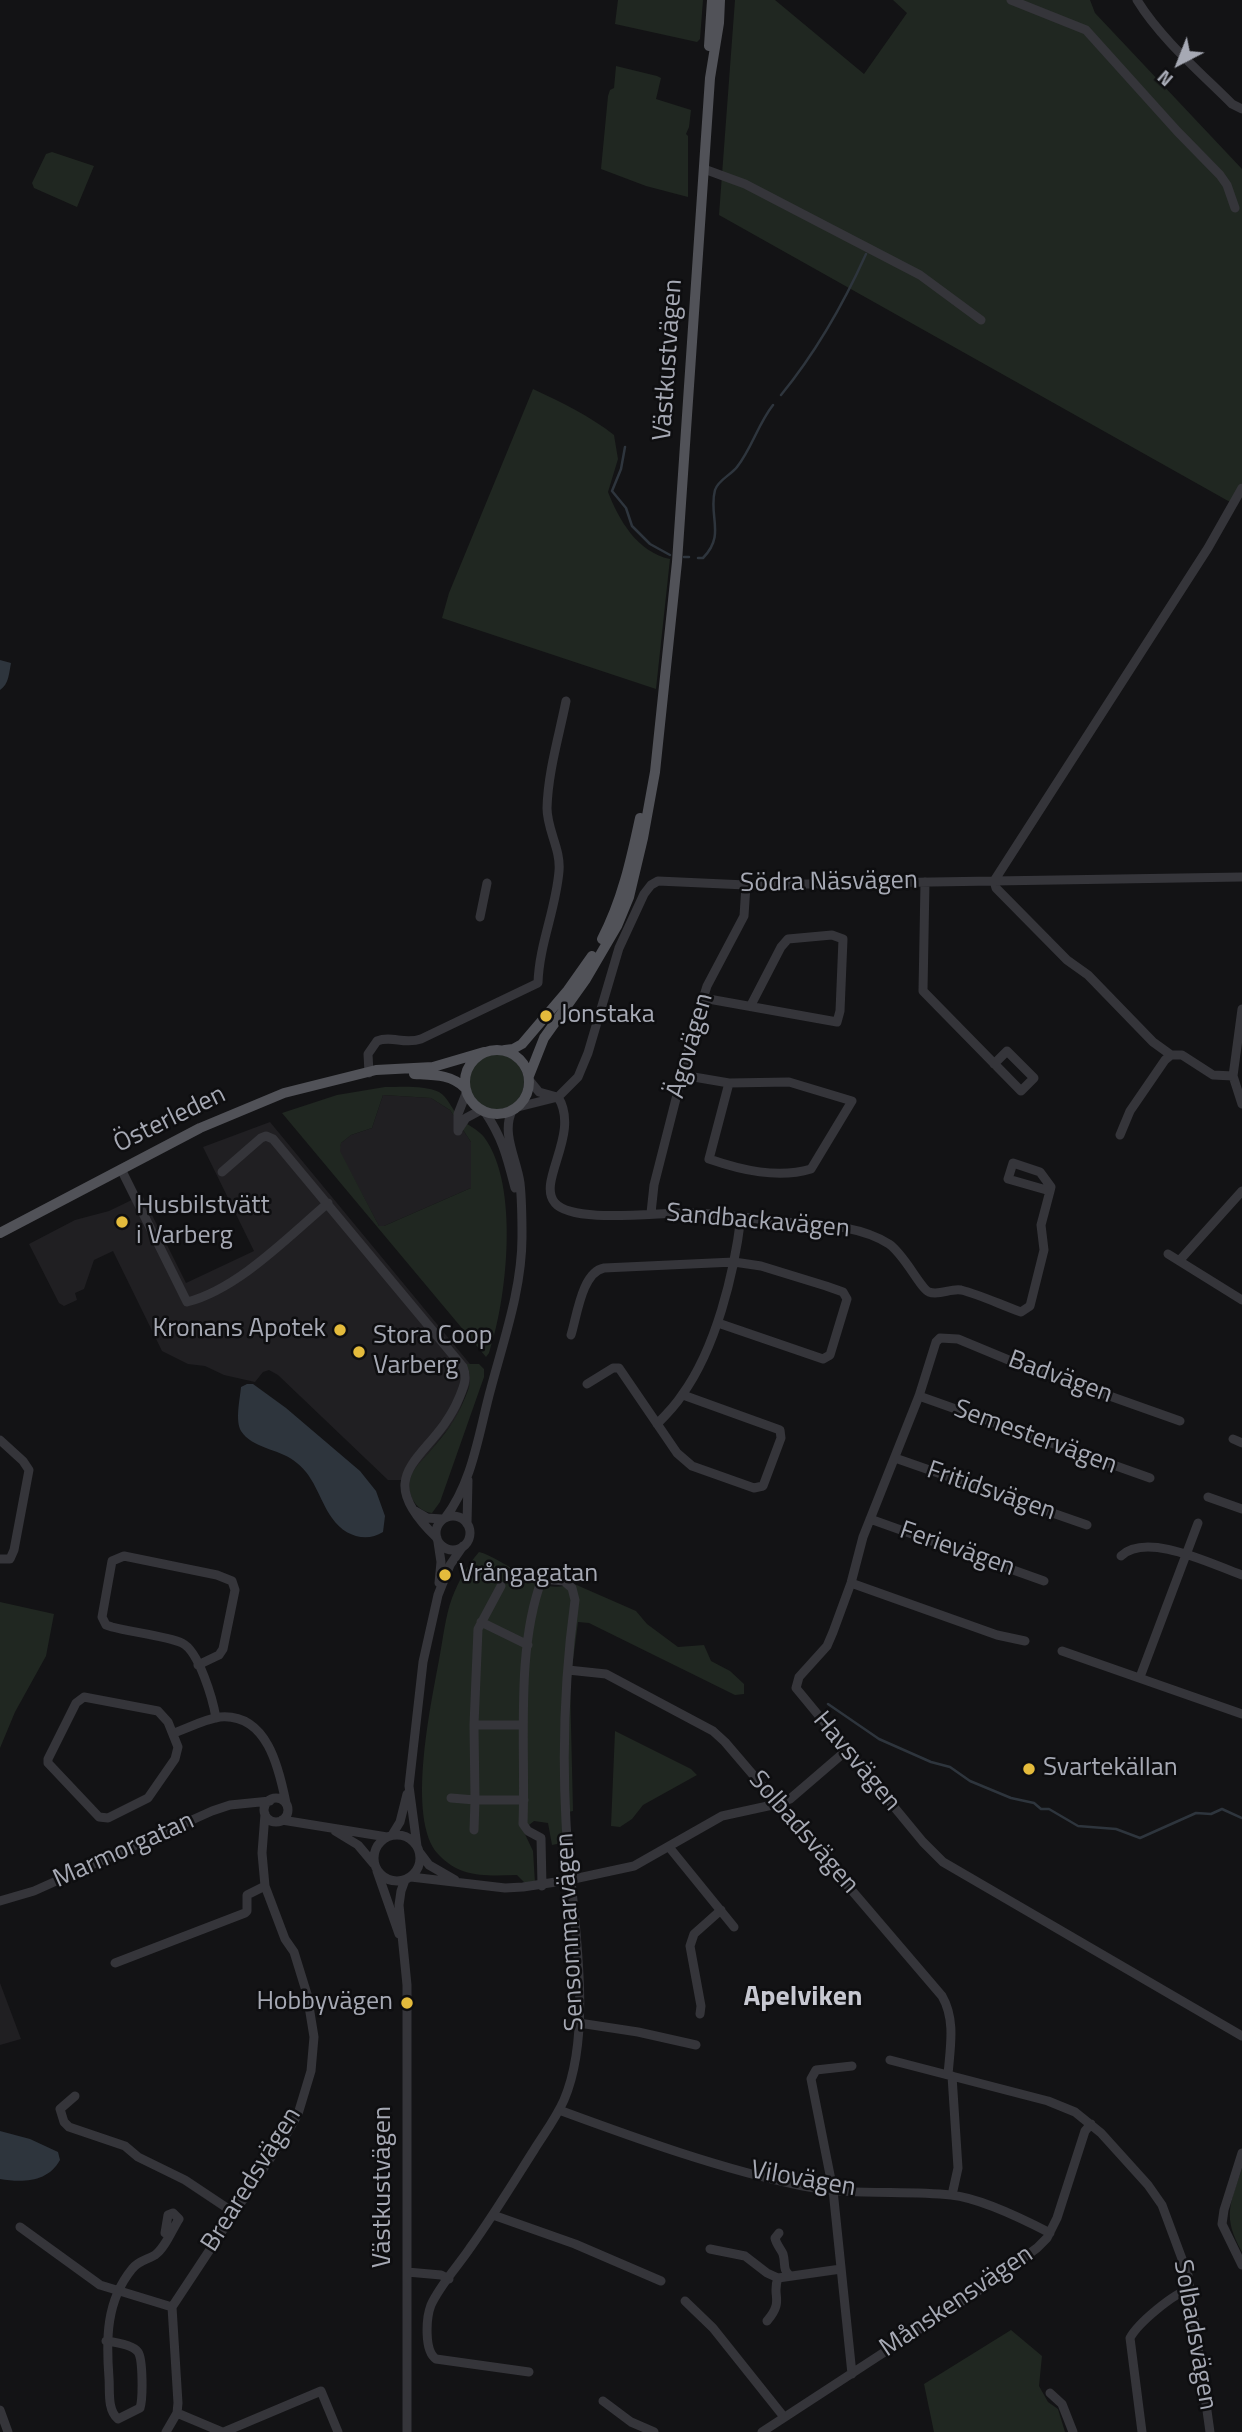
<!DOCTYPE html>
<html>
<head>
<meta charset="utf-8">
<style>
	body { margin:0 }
	#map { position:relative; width:1242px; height:2432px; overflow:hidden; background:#131315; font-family:"Titillium Web",sans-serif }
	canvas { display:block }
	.north { position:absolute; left:1144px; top:28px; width:70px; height:70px; -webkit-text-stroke:5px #0e0e10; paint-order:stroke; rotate:222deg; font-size:19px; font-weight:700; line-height:28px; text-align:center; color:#a6a9b4 }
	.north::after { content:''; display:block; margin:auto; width:24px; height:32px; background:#a6a9b4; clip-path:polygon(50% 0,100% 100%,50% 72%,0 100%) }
</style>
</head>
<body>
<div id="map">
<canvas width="1242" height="2432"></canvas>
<div class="north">N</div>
</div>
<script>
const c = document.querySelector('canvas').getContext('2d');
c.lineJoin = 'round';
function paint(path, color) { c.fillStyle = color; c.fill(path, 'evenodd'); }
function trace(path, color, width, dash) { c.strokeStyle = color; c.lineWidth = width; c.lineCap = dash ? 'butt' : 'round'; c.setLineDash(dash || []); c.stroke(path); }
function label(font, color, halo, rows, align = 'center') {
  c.font = font + ' "Titillium Web",sans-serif'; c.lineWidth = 5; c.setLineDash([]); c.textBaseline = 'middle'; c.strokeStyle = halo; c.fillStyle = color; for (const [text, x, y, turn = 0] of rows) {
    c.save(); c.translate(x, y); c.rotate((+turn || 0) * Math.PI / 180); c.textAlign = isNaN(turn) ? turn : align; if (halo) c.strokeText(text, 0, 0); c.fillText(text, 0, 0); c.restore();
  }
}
const built = new Path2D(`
	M383,1095L431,1098L450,1110L471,1142V1188L384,1226H379L339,1151L341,1143L351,1135L372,1128Z
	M270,1122L470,1364H467L471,1371L470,1384L456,1419L415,1470L410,1480H388L278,1375L269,1370L263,1372L255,1382L224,1375L205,1366L188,1364L162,1351L113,1251L94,1260L84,1289L75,1293L77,1300L64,1306L59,1303L29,1244L75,1220L109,1211L142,1195L186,1283L254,1251L203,1147Z
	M0,1983L21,2039L0,2045Z`);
const green = new Path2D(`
	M618,0H703L700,39L697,42L615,24Z
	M735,0H775L864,74L907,13L893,0H1090L1095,13L1242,169V483L1230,502L719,215Z
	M616,66L657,76L661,78L656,99L691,110L689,127L686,134L688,136V197L646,186L601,169L608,96L610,90L614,88Z
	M52,152L94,166L77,207L34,188L32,183L46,154Z
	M533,389C561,402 590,416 614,435L618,459L608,492C619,520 637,552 670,559L656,689L442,618L449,593Z
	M468 1082a28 28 0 1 1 56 0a28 28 0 1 1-56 0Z
	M385,1087C401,1087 424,1085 439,1092C448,1097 452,1110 459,1117C466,1125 478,1129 484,1137C520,1185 507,1300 489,1353L486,1357L282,1113L337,1095ZM383,1095L431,1098L450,1110L471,1142V1188L384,1226H379L340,1151L341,1143L351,1135L372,1128Z
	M466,1364H479L484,1369V1377L440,1502L432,1513C415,1511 405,1492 411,1476C415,1466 425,1458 431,1450C445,1434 456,1420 464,1400C470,1387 473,1377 466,1364Z
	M479,1552C507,1559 542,1599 572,1583L636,1611L647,1624L678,1647L704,1645L711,1661L730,1671L744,1684V1694L735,1695L589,1623L578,1622L570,1683L573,1811L564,1813L562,1843L552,1845L548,1823L534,1821L523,1830L533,1851L535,1883L526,1884L517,1875C486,1876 460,1878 438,1854C406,1819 431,1704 439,1660C443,1640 445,1617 452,1598C459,1580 467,1566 479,1552Z
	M0,1602L54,1614L46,1656L15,1712L0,1748Z
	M615,1731L691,1769L697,1775L643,1805L632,1819L620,1827L611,1826Z
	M1242,2168V2252C1222,2216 1230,2205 1242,2168Z
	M1011,2330L1042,2356L1039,2386L1048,2402L1058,2409L1065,2432H934L924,2384Z`);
const water = new Path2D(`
	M0,660L11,663C9,673 9,684 0,690Z
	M247,1384H253L286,1408L360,1471L376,1491L385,1516L383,1532C366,1543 344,1536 332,1518C318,1498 315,1475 293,1460C278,1449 252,1448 241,1431C235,1420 240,1399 241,1387Z
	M0,2131L30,2139L58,2152L60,2160C48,2182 23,2183 0,2179Z`);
const stream = new Path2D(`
	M781,395C817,351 843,305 866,254
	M625,447L621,469L612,491L626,508L632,526L650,544L670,555
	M684,557H689
	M698,558H703C726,535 708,516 715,490C718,480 731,475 737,467C752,448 758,424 773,405
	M828,1704L879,1739L931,1762L950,1767L970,1781L1011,1798L1034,1803L1041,1809H1049L1078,1826L1116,1829L1140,1838L1196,1813L1211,1814L1222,1809L1242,1818`);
const minor = new Path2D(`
	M1011,0L1086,30L1177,131L1220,175L1227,185L1235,208
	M1137,0C1160,38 1201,73 1232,104L1242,109
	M704,169L745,184L920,275L981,320
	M925,882L923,991L1021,1091L1034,1078L1007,1051L994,1064
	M480,917L487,883
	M703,998L837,1022L840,1011L843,939L832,935L788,939L781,947L751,1005
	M1242,1009L1233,1076L1242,1104
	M1171,1055L1153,1042L1088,975L1067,960L996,888L994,881L1208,548L1242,488
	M369,1073L368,1054L377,1041C392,1035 404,1045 421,1039L538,983C539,945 556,909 559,871C561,849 547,830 547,808C548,772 559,736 566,701
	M682,1075L729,1083L789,1082L852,1101L811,1169C778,1179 741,1170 709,1159L729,1083
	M530,1081L539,1092L557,1097
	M558,1097C581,1134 536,1182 555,1203C574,1225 665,1211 696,1213C722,1214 749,1218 775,1221C812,1225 856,1223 889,1244C905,1255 920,1288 929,1292C939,1296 951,1288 961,1290C981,1295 1001,1305 1021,1312L1030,1306L1044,1250L1041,1225L1050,1191L1051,1187L1040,1172L1013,1163L1008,1179L1050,1191
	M518,1107L558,1097L578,1077L588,1053L619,948L644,894L651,885L658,881L746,885L1242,877
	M485,1112C503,1139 507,1157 515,1188
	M458,1130L466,1118L481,1110
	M458,1131V1114L467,1091
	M1120,1135L1130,1111L1165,1060L1171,1055H1182L1213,1075L1233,1076
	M121,1169L187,1302C238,1289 288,1237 328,1203
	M222,1172L261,1138L266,1136L273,1139L463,1367C468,1379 463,1388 459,1398C433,1461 365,1469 437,1538
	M651,1213L654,1185L695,1024L707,986L744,916L746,885
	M1168,1254L1242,1300
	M1179,1261L1242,1191
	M571,1335C577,1316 582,1272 604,1268L734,1262L761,1266L826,1286L843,1292L847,1299L830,1355L823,1359L718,1323
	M587,1384L613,1368H619L677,1453L692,1466L754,1488L763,1486L781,1438L780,1430L683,1395
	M919,1396L1150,1478
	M1180,1421L1011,1361L958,1339L940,1338L936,1342L919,1396L863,1537L851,1583L833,1632L827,1646L799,1677L796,1688L923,1842L943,1862L1242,2036
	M657,1424C666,1415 675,1406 682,1395C716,1348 734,1274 741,1217
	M1233,1439L1242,1443
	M0,1440L23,1461L29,1470L14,1550L10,1559H0
	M895,1458L1087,1525
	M1208,1497L1242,1509
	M415,1511L427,1518L442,1519
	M436 1533a17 17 0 1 1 34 0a17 17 0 1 1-34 0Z
	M445,1518C473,1482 479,1431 491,1388C504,1339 522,1288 522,1237C522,1219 522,1201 520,1183C517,1160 501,1133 512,1111
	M870,1519L1044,1581
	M467,1524L468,1480
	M438,1542L441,1562L439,1583
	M1121,1556C1147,1531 1213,1565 1242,1575
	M851,1583L997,1635L1025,1641
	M501,1586L478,1629L474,1725L475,1800H524
	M481,1622L528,1645
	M1062,1651L1242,1714
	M198,1665L219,1655L223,1649L235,1590L232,1581L217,1575L124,1556L112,1561L102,1617L106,1625L112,1627C130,1632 167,1636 182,1643C199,1651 213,1700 216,1718
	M568,1670L606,1674L713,1731L725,1742L942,1996C956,2020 950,2048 948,2075
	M1140,1677L1198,1523
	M84,1697L158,1711L168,1722L178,1747L175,1759L148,1798L108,1818L99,1817L48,1763V1759L76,1703Z
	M474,1725H523
	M174,1733C188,1728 205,1719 220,1717C267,1713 279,1768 286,1803
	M451,1798L475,1800L474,1830
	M264 1810a12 12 0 1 1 24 0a12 12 0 1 1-24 0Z
	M282,1820L387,1837
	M335,1831L358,1845L374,1864
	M374 1858a23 23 0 1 1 46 0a23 23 0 1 1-46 0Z
	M392,1835L400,1822L407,1794
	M417,1846L409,1786L423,1662L438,1595L450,1565L463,1546
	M669,1847L734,1927
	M420,1853L429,1865L455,1880
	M377,1871L399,1934
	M411,1877L505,1888L523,1887L569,1880L634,1866L722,1816L777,1804L790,1799L847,1750
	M405,1880L401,1891L399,1905L407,1985V2432
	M0,1901L34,1891L212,1811L230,1805L270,1801
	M115,1963L245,1913L247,1911V1895L265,1886
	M700,2014L701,2006L690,1946L694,1934L721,1910
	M579,2023L638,2032L696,2045
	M890,2060L1048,2101L1075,2112L1101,2133L1148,2185L1162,2205L1188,2275L1210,2432
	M852,2066L816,2070L811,2079L833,2190L852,2374
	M75,2096L60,2109L64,2122L69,2127L125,2146L138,2157L185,2180L233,2212
	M559,2110C635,2138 723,2170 803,2186C852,2196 902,2190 951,2195C979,2198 1025,2220 1050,2233
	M1242,2153L1224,2210L1222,2224L1242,2265
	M952,2195L958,2168L952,2076
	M493,2215L575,2244L661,2281
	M20,2227L100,2285L172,2307
	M779,2233L775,2238C776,2244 781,2249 783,2254C786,2264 782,2269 790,2276
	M710,2249L745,2256L767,2273L778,2278L841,2269
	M407,2272L441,2275L449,2279
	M685,2301L713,2328L784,2417
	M767,2321C785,2300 771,2296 778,2278
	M106,2341C114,2342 133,2345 138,2352C143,2359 143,2399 140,2408L118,2419C107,2410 110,2391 109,2378C106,2339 106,2301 132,2269C138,2261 147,2260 155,2255C165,2248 172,2230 179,2219L173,2213L168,2215L165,2233L169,2236
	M529,2372L436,2359C424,2351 426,2318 431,2305C440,2285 458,2266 470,2248C493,2216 513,2183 534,2150C544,2134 556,2118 564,2100C596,2026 570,1903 566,1822C562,1748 565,1673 575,1600L572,1588L564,1581L542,1579C515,1650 526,1748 523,1824L528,1831L541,1838L542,1886
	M1050,2393L1062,2404L1073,2432
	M603,2401L631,2422L654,2432
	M0,2410L8,2432
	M177,2413L222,2432
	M166,2432L177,2413L178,2403L172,2307L287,2133L298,2114L311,2071L314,2037L307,1994L294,1952L285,1939L265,1886L262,1853L265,1814
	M224,2432L321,2391L338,2432
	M762,2432L978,2291L1037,2248L1047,2238L1057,2218L1085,2131L1091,2124
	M1142,2432L1130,2338C1138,2323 1174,2293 1190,2289`);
const major = new Path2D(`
	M709,46L712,0
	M602,939C622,901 631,860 640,818
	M465 1082a32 32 0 1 1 64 0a32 32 0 1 1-64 0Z
	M505,1050L513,1049L522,1044L568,990L592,956
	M414,1074C433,1075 451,1074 465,1088
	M529,1076L544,1038L586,979L617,926L629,897L643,838L655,772L677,562L710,78L719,23L720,0
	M0,1233L200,1128L284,1093L376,1070L433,1067L484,1052`);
const markers = [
	[546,1016,7,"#e4bb3c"],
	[122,1222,7,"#e4bb3c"],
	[340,1330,7,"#e4bb3c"],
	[359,1352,7,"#e4bb3c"],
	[445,1575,7,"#e4bb3c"],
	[1029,1769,7,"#e4bb3c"],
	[407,2003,7,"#e4bb3c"]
];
const streetNames = [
	["Västkustvägen",669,360,-86],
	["Södra Näsvägen",829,883,-1],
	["Ägovägen",691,1046,-74],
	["Österleden",170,1120,-26],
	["Sandbackavägen",758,1222,5],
	["Badvägen",1060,1378,20],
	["Semestervägen",1035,1438,20],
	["Fritidsvägen",991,1492,19],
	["Ferievägen",957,1550,19],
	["Havsvägen",856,1762,50],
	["Solbadsvägen",803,1833,49],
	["Marmorgatan",124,1851,-24],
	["Sensommarvägen",571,1932,-93],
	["Brearedsvägen",252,2180,-58],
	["Vilovägen",803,2180,10],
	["Västkustvägen",384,2187,-90],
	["Månskensvägen",957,2302,-34],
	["Solbadsvägen",1194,2335,80]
];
const poiNames = [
	["Jonstaka",560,1016],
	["Husbilstvätt",136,1207],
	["i Varberg",136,1237],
	["Kronans Apotek",326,1330,"right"],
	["Stora Coop",373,1337],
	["Varberg",373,1367],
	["Vrångagatan",459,1575],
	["Svartekällan",1043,1769],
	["Hobbyvägen",393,2003,"right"]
];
const neighbourhoodNames = [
	["Apelviken",803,1998]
];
paint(built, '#201f22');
paint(green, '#202721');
paint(water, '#2e353d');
trace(stream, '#2e353d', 2.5);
trace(minor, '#35353a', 9);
trace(major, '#515258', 10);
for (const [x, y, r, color] of markers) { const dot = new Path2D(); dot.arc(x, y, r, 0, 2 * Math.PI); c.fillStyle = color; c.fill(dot); trace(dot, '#0e0e10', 2.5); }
label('26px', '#a6a9b4', '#0e0e10', streetNames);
label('26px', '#a6a9b4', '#0e0e10', poiNames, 'left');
label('bold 28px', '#c7c8d1', '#0e0e10', neighbourhoodNames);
</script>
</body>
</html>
